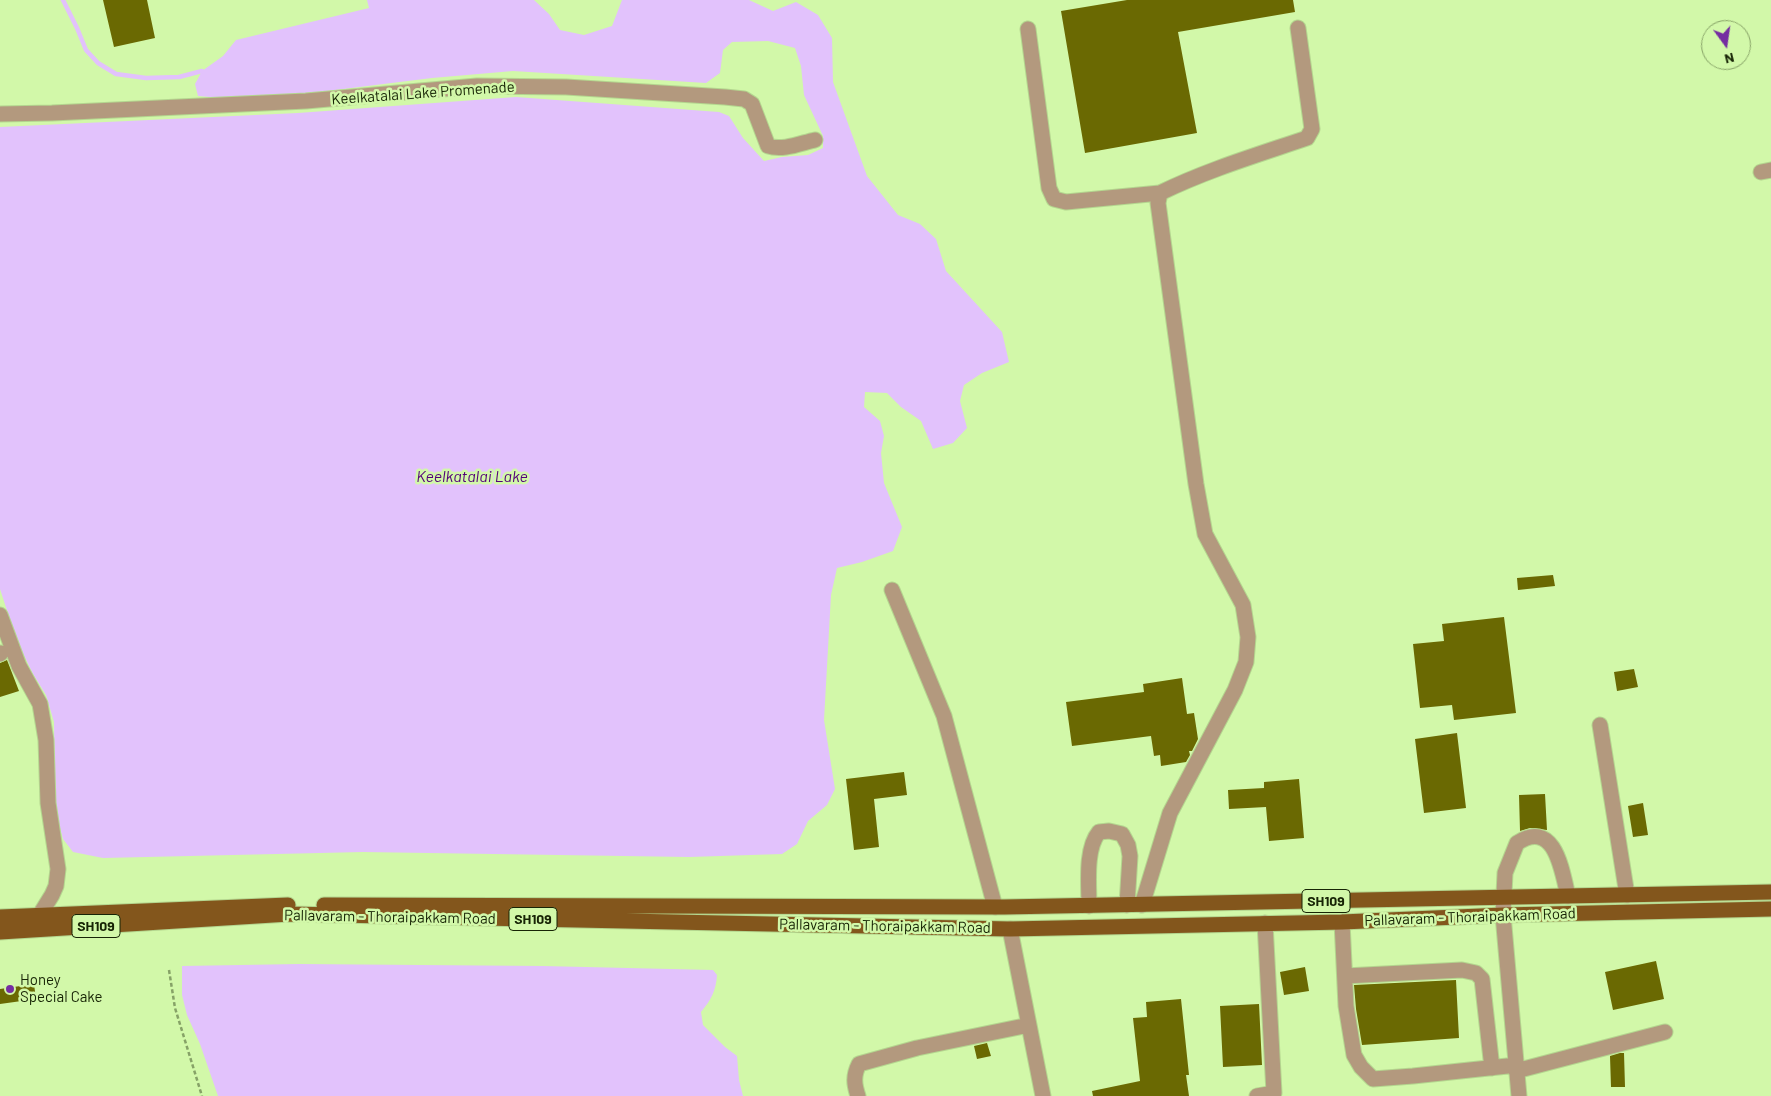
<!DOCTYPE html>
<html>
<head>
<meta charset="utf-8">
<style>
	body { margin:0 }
	#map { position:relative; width:1771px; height:1096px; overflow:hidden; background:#d2f8a9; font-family:Barlow,sans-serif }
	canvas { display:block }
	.north { position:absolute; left:1701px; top:20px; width:50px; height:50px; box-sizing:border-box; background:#d2f8a9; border:1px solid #87a367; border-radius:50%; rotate:166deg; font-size:14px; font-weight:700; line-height:20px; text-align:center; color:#172405 }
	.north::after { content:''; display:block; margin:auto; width:18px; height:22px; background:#752ea1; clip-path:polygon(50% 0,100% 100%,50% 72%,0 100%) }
</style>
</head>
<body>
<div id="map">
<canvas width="1771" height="1096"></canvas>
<div class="north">N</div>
</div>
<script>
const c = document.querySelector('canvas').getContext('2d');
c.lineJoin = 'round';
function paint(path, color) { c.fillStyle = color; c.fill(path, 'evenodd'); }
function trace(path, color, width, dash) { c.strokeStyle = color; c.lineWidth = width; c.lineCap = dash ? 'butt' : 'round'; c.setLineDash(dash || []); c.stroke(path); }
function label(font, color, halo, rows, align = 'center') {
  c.font = font + ' Barlow,sans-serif'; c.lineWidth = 5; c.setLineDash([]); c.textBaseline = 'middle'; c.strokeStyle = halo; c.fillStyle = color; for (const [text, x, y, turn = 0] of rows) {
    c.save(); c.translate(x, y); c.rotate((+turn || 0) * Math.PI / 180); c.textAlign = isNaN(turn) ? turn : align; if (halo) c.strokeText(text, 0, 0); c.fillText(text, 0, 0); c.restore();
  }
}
const water = new Path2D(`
	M367,0H534L549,14L560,30L584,35L612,26L622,0H749L773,11L796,2L818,15L832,38L833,82L867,176L898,215L920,224L936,239L946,271L1002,332L1009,362L982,373L964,385L960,401L967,428L953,443L933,449L921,421L901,407L887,393L865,392L864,407L880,421L884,436L881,453L884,483L902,527L893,551L862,562L837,568L831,595L824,720L835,789L827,805L808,821L797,844L782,854L689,857L363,852L103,858L73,852L63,839L55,809L54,722L46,695L33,674L17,641L0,589V127L298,113L516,97L719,112L729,116L743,138L764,161L782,157L808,155L823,148V136L804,95L801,66L795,48L768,41L732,42L723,50L720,73L706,83L513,71L432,78L319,92L235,99L198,96L195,84L202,71L223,56L236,40L369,8Z
	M299,964L543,966L713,970L717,975C716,991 711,1000 701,1012L703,1025L725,1047L737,1056L739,1080L743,1096H218L200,1044L187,1015L182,995V966Z`);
const stream = new Path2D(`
	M63,0L77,28L86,50L98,63L116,74L146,78L179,77L202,71`);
const building = new Path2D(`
	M103,0H147L155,38L114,47Z
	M1127,0H1293L1295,12L1178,32L1197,133L1085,153L1061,11Z
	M1553,575L1555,586L1518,590L1517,578Z
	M1504,617L1516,713L1454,720L1452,705L1420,708L1413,644L1444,641L1442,624Z
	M7,660L19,691L0,697V663Z
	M1634,669L1638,687L1617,691L1614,672Z
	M1182,678L1187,714L1194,713L1198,739L1192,751H1189L1190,755L1186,762L1161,766L1160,755L1154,756L1151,736L1072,746L1066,702L1144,692L1143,684Z
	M1457,733L1466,808L1424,813L1415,739Z
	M904,772L907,795L874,799L879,847L854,850L846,779Z
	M1299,779L1304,838L1269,841L1266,807L1229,809L1228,790L1264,788V782Z
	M1545,794L1547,830L1530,828L1520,831L1519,795Z
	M1643,803L1648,835L1633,837L1628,806Z
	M1656,961L1664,999L1613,1010L1605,972Z
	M1305,967L1309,991L1284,995L1280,972Z
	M1456,980L1459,1038L1362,1045L1356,1009L1354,985Z
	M34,984L36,999L0,1004V989Z
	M1181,999L1189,1075H1186L1189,1096H1093L1092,1091L1140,1081L1133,1018L1147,1017L1146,1002Z
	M1259,1004L1262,1065L1223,1067L1220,1006Z
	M987,1043L991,1056L977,1059L974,1046Z
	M1620,1053H1624L1625,1087H1611L1610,1056Z`);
const path = new Path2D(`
	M169,970L175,1008L202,1096`);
const minor = new Path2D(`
	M1028,29L1049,188L1054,199L1066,202L1160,193
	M0,114L52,113L306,101L477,86L566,87L725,97L744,99L752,104L768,146C783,151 801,143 815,140
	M1761,172L1771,170
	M892,590L944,716L995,907
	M0,615L19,666L40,704L46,740L48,803L58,869L56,886L52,895L39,916
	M0,654L1,653
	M1600,725L1627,895
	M1142,905L1170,813L1235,690L1246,662L1248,637L1243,605L1205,534L1196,484L1158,203L1160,193C1207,170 1257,155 1307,138L1312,129L1298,28
	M1089,906C1089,884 1085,849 1099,832L1109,831L1122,834L1128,845L1130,856L1127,905
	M1342,922L1346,1006L1354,1055L1361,1067L1373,1079L1413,1076L1517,1065
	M1010,929L1043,1096
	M1345,976L1462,970L1476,973L1482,979L1492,1068
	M1516,1071L1665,1032
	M858,1096C854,1084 853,1076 859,1064L917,1048L1029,1025
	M1257,1096L1274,1093L1265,923
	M1519,1096L1503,915L1505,873L1517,843C1555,818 1562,871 1568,896`);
const major = new Path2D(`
	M324,905L1004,907L1771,892
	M0,917L288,905
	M0,932L289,914L1010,929L1342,922L1503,915L1771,909`);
const markers = [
	[10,989,5,"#752ea1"]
];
const shields = [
	[1326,901,48],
	[533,919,48],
	[96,926,48]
];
const shieldNames = [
	["SH109",1326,901],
	["SH109",533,919],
	["SH109",96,926]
];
const streetNames = [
	["Keelkatalai Lake Promenade",423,93,-4],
	["Pallavaram - Thoraipakkam Road",390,917,1],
	["Pallavaram - Thoraipakkam Road",1470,917,-2],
	["Pallavaram - Thoraipakkam Road",885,926,1]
];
const poiNames = [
	["Honey",20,980],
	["Special Cake",20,997]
];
const waterNames = [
	["Keelkatalai Lake",472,477]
];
paint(water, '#e2c2fc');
trace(stream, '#e2c2fc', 4.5);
paint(building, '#6a6902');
trace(minor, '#b4d68f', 17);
trace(major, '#b4d68f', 17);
trace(path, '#86a267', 2.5, [4, 2.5]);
trace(minor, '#b3997e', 15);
trace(major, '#83561c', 15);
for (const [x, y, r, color] of markers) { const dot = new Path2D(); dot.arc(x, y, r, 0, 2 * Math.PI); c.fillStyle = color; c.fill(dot); trace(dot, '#d2f8a9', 2); }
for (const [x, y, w] of shields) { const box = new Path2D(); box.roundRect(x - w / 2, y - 11.5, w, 23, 4); c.fillStyle = '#d2f8a9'; c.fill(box); trace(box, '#172405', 1); }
label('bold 14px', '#172405', null, shieldNames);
label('15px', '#172405', '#d2f8a9', streetNames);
label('15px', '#172405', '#d2f8a9', poiNames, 'left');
label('italic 16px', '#530079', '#d2f8a9', waterNames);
</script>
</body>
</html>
